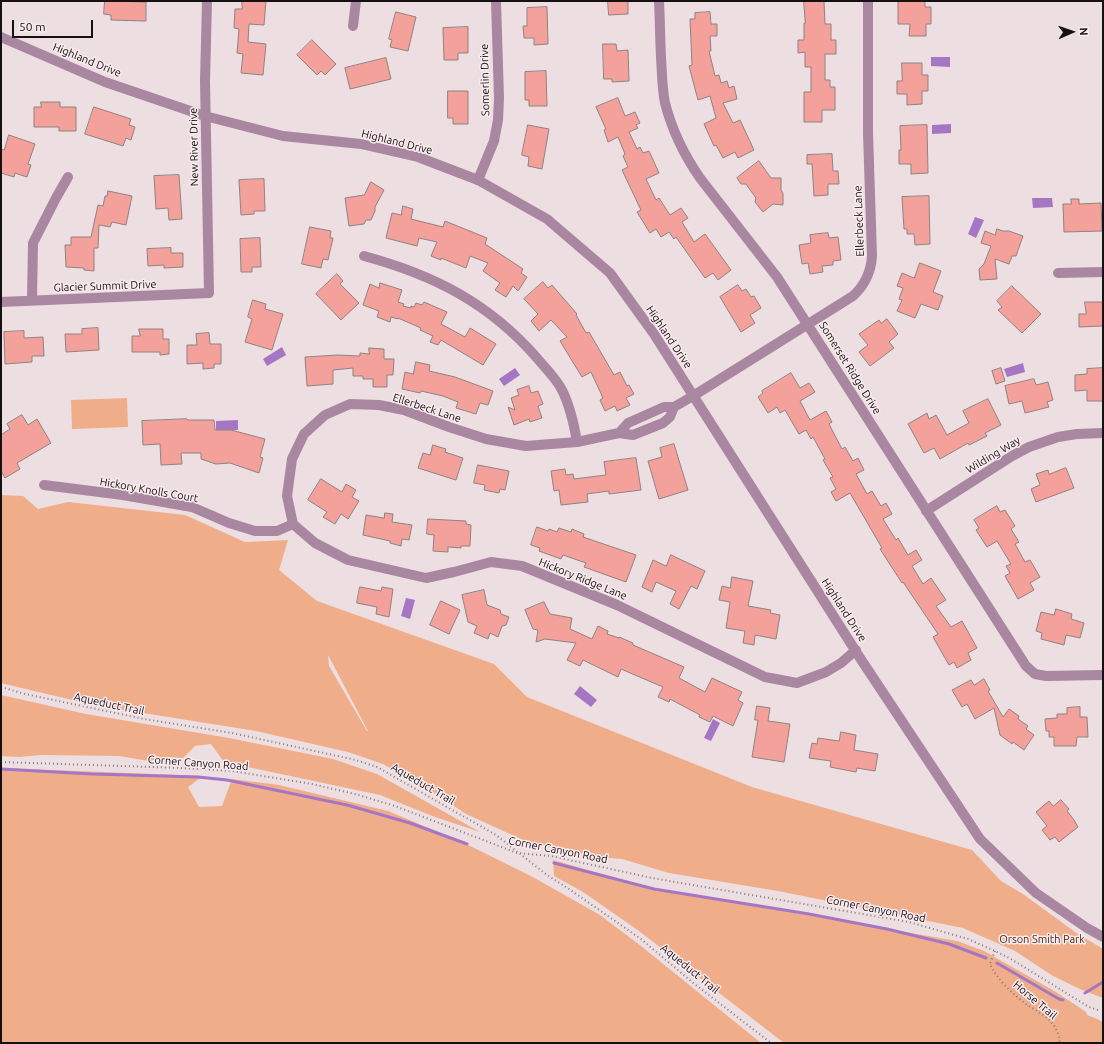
<!DOCTYPE html>
<html>
<head>
<meta charset="utf-8">
<style>
	body { margin:0 }
	#map { position:relative; width:1104px; height:1044px; overflow:hidden; background:#ecdee1; font-family:Ubuntu,sans-serif }
	canvas { display:block }
	.frame { position:absolute; inset:0; border:2px solid #151011; pointer-events:none }
	.north { position:absolute; left:1052px; top:12px; width:40px; height:40px; -webkit-text-stroke:3px #faebef; paint-order:stroke; rotate:88deg; font-size:11px; font-weight:700; line-height:16px; text-align:center; color:#151011 }
	.north::after { content:''; display:block; margin:auto; width:14px; height:18px; background:#151011; clip-path:polygon(50% 0,100% 100%,50% 72%,0 100%) }
	.scale { position:absolute; left:12px; top:20px; width:81px; height:18px; box-sizing:border-box; border:2px solid #151011; border-top:0; padding-left:5px; font-size:12px; line-height:14px; white-space:nowrap; color:#151011; -webkit-text-stroke:3px #faebef; paint-order:stroke }
</style>
</head>
<body>
<div id="map">
<canvas width="1104" height="1044"></canvas>
<div class="frame"></div>
<div class="north">N</div>
<div class="scale">50 m</div>
</div>
<script>
const c = document.querySelector('canvas').getContext('2d');
c.lineJoin = 'round';
function paint(path, color) { c.fillStyle = color; c.fill(path, 'evenodd'); }
function trace(path, color, width, dash) { c.strokeStyle = color; c.lineWidth = width; c.lineCap = dash ? 'butt' : 'round'; c.setLineDash(dash || []); c.stroke(path); }
function label(font, color, halo, rows, align = 'center') {
  c.font = font + ' Ubuntu,sans-serif'; c.lineWidth = 3; c.setLineDash([]); c.textBaseline = 'middle'; c.strokeStyle = halo; c.fillStyle = color; for (const [text, x, y, turn = 0] of rows) {
    c.save(); c.translate(x, y); c.rotate((+turn || 0) * Math.PI / 180); c.textAlign = isNaN(turn) ? turn : align; if (halo) c.strokeText(text, 0, 0); c.fillText(text, 0, 0); c.restore();
  }
}
const green = new Path2D(`
	M127,398L128,427L72,429L71,400Z
	M1,495L23,496L38,509L68,502L185,515L245,542L288,540L279,570L317,601L494,664L527,697L752,787L972,850L1001,881L1023,894L1075,932L1103,949V998L1082,990L1053,976L1015,951L963,928L778,891L669,873L622,859L598,857L530,843L466,814L436,794L383,764L348,752L256,731L93,705L1,683ZM328,655L368,731H367L329,666Z
	M1,695L86,714L229,738L333,759L377,774L480,832L435,817L380,795L224,762L211,744L195,746L183,758L168,757L149,761L119,756L41,755L19,757L1,756Z
	M1,768L203,776L188,787L199,807L222,806L232,779L279,785L388,811L462,842L531,876L600,915L641,946L761,1043H1Z
	M553,860L651,888L957,941L984,951L1056,992L1086,1012L1087,1015L1095,1018L1103,1022V1043H784L639,931L583,892L554,876Z`);
const water = new Path2D(`
	M931,57H950V67L931,66Z
	M951,124V133L932,134V125Z
	M1032,198H1052L1053,207L1033,208Z
	M975,217L984,220L976,238L968,234Z
	M282,347L286,355L267,366L263,359Z
	M1023,363L1025,372L1007,377L1004,369Z
	M515,368L520,375L504,386L499,379Z
	M238,420V430H216V421Z
	M406,598L415,600L410,619L401,616Z
	M580,686L597,700L591,707L574,694Z
	M713,719L720,723L711,741L704,738Z`);
const stream = new Path2D(`
	M1,769L92,774L198,777L227,780L347,805L410,823L467,844
	M554,863L654,889L809,914L887,929L949,944L986,958
	M997,963L1059,999L1063,1000
	M1085,993L1103,982`);
const building = new Path2D(`
	M105,1L146,2V21L111,20V15L104,14Z
	M242,1H266L264,25L249,24L248,42L266,44L263,75L241,73L243,54L237,53L239,29L234,28L235,9H242Z
	M608,1H628V14L609,15Z
	M804,1H824L825,24H831V40H836V54H825V80H830V87H835V110H822V122H804V92H811V67H805V52L798,53V40H804V23H805Z
	M905,1H925V7H931V24H926V36H909L910,24H898V2Z
	M547,7L548,44L534,45V38H524L523,26H527V8Z
	M396,12L416,17L408,51L390,47L392,40L389,39Z
	M710,12L711,24H717V36H710L711,51H709L715,76L719,75L721,83L727,81L729,88L734,86L737,99L723,103L733,123L740,120L754,150L738,158L735,152L723,158L716,145L714,146L704,124L716,118L710,96L698,100L689,66L692,65L690,19H695V13Z
	M468,27V53H458V60H444L443,28Z
	M312,40L336,64L325,75L321,71L317,75L297,55Z
	M603,44H616L617,51L628,50L629,81L612,82V79H604Z
	M386,58L391,79L350,89L345,68Z
	M902,63H922V75H928V91H922V104L907,105V94H897V81H902Z
	M546,71L547,106H529V100H525V72Z
	M448,91H468V124H453V118H448Z
	M618,98L625,116L635,112L640,123L636,125L638,128L629,132L637,149L640,147L643,153L649,151L659,173L646,179L656,200L659,198L670,215L681,208L688,218L682,222L694,242L705,234L731,270L718,280L713,273L705,278L676,237L674,239L669,232L661,237L656,229L650,233L637,212L641,210L622,170L628,167L623,156L625,154L618,137L608,142L604,130L606,129L596,107Z
	M41,102H60V107H76V131H59V127H34V107H41Z
	M94,107L131,119L129,125L135,127L131,140L126,138L123,146L85,134Z
	M528,125L549,129L542,169L528,166L529,157L522,155Z
	M927,125L928,173L911,174V164H899V150H901L900,126Z
	M9,135L35,144L28,164L31,165L27,177L15,173L14,177L1,173V149L4,150Z
	M832,154L833,171H838L839,184H828V195L814,196L812,164H807V155Z
	M759,161L771,178H781V190L783,193V205L773,204L763,212L755,202L756,198L746,184H741L737,178Z
	M179,175L182,219L169,220L168,208L156,209L154,176Z
	M264,179L265,211H254V214L241,215L239,180Z
	M371,182L384,190L375,207V211L371,220H366L364,224L349,226L345,198L364,195Z
	M108,191L132,196L126,225L112,222L110,227L99,225L98,248H94V271L84,270V268L66,267L65,245H71V237H91L98,205L103,206L105,196H107Z
	M929,196L930,244L915,245L914,234H907V229H904L902,197Z
	M1071,199H1079V204L1101,203L1102,231L1064,232L1063,204H1071Z
	M403,206L413,209L411,219L443,227L445,221L487,238L485,244L523,269L521,273L527,277L518,291L513,286L506,297L495,290L500,283L483,271L488,263L470,256L466,268L441,258V260L431,256L437,242L419,238L417,246L386,238L392,213L401,215Z
	M310,227L331,231L330,238H333L328,260L323,259L321,268L302,264Z
	M997,229L1003,231H1009L1023,236L1016,256H1012L1009,264L995,259L997,279L980,280L979,269L984,264L991,246L981,243L985,231L995,235Z
	M828,233L829,238L838,237L841,260L833,261V265L822,266L823,272L810,274L808,263L802,264L799,245L811,243L810,235Z
	M260,238L261,267H252V272H241L240,239Z
	M171,248V253H183V267L164,268V265L148,266L147,249Z
	M920,263L941,271L933,292L943,296L938,310L921,304L915,318L897,311L902,300L899,299L903,288L897,286L902,273L914,278Z
	M337,274L343,281L340,284L359,303L341,320L316,294Z
	M543,282L548,288L552,285L577,314L576,315L586,333L589,332L614,375L620,372L627,386L629,385L634,394L626,398L630,405L617,411L615,406L605,411L600,400L603,398L591,372L582,377L560,341L567,337L551,320L539,331L531,321L538,314L524,299Z
	M380,283L402,290L398,302L404,304L403,306L411,308V306L414,307L416,303L422,305L424,302L447,312L441,324L465,337L470,328L496,344L483,365L441,340L438,345L430,342L433,336L420,330L421,328L398,318V319L391,317L390,322L377,317L379,311L363,305L370,284L379,288Z
	M738,285L742,291L746,289L751,297L754,296L761,308L750,315L755,323L741,332L720,297Z
	M1012,286L1041,314L1022,333L998,310L1002,307L997,301Z
	M253,300L266,304L265,309L283,314L272,350L245,342L252,319L248,317Z
	M1085,302H1103V326L1079,327V314H1086Z
	M887,319L898,334L889,342L894,348L870,366L859,352L868,345L859,334L879,320L881,323Z
	M98,328L99,350L66,352L65,334H82V329Z
	M139,329H163V339H169V354L160,355V352H132V336H140Z
	M24,331V338L43,337L44,356H32V362L5,364L4,332Z
	M209,333L210,344H221V364H214V368L203,369V363L187,364V345H197L196,334Z
	M369,348L384,349V359H394L393,375H387V387H373V379H363V376H353V368L333,370V384L307,386L305,357L338,355L360,356V353L369,354Z
	M416,362L430,365L429,371L455,377L493,391L488,405L480,403L476,414L456,408L458,402L443,396L421,391L420,393L402,389L405,372L413,374Z
	M1001,368L1005,381L996,384L992,371Z
	M1103,368V401H1087V390L1075,391V375L1087,374V369Z
	M791,373L800,388L809,383L815,392L800,401L810,420L826,411L832,422L829,424L842,449L845,447L853,461L858,458L864,470L856,474L867,494L872,491L881,506L886,503L892,514L883,519L896,540L898,538L908,555L916,550L922,560L912,566L923,584L931,578L946,600L936,606L951,627L962,621L977,648L968,653L971,660L957,668L954,662L949,665L933,637L938,634L903,582L902,583L880,549L882,548L850,493L836,501L831,492L836,489L830,478L833,477L823,460L825,459L813,437L811,439L806,430L799,434L785,410L780,413L777,407L768,413L758,397L763,393L762,391Z
	M1034,379L1036,385L1048,382L1053,400L1047,402L1049,407L1025,413L1022,401L1009,404L1005,386Z
	M529,386L531,393L538,391L543,404L538,406L542,418L530,422L529,419L514,425L508,407L515,410L511,398L519,395L517,390Z
	M988,399L1001,425L985,433L987,436L969,445L968,443L940,459L934,448L924,453L908,424L927,413L929,419L936,415L947,435L969,423L963,411Z
	M22,415L28,425L37,419L51,443L17,463L20,469L5,478L1,471V435L10,429L7,424Z
	M187,419L188,420H214L215,430H231L265,439L260,457L263,458L259,473L230,463L216,464L201,459V453H181L182,464L161,465L160,444L143,445L142,421Z
	M674,444L688,490L659,499L648,461L662,457L660,448Z
	M433,445L446,449L445,452L463,458L456,480L418,468L423,453L430,455Z
	M636,458L641,490L609,494V491L587,494L588,502L561,505L559,490L554,491L551,471L565,469L566,475L573,474L574,479L606,475L604,462Z
	M478,465L509,471L505,490L500,489L499,493L484,490L485,485L474,483Z
	M1066,468L1074,488L1036,502L1031,489L1040,485L1036,474L1048,470L1049,474Z
	M321,479L342,492L346,484L356,490L352,497L359,501L348,519L341,514L335,524L323,517L327,512L308,500Z
	M997,506L1000,512L1005,510L1015,526L1011,529L1019,542L1015,544L1025,562L1030,560L1040,577L1030,583L1034,590L1018,599L1005,576L1010,573L1006,566L1011,564L997,541L987,547L976,530L979,528L974,520Z
	M385,513L393,514L392,522L412,525L409,540L402,539L401,546L390,543V541L363,535L366,515L384,518Z
	M428,519L466,521V524L471,525L470,546H461V548L448,547V552L433,551L434,535L427,534Z
	M537,527L548,531L549,529L557,532L559,528L571,532L572,529L584,534L583,537L636,555L626,582L584,567L586,563L563,555L561,559L539,551L540,548L531,545Z
	M671,555L705,571L697,589L691,586L679,609L670,604L676,591L656,582L652,592L642,587L653,560L666,566Z
	M732,577L753,581L748,606L771,610L770,613L780,615L776,639L755,635L754,645L743,643L745,631L726,628L730,602L719,600L722,586L730,588Z
	M360,587L381,591L382,587L393,589L389,617L376,614L377,607L357,603Z
	M484,590L487,605L500,610L501,614L509,617L506,625L502,626L498,637L490,633L488,639L474,633L477,626L468,622L462,595Z
	M441,601L460,610L449,634L430,625Z
	M544,602L550,614L572,618L570,629L592,639L598,626L608,631L607,634L619,638V637L633,643V645L684,667L679,678L705,692L712,678L742,692L738,700L743,703L733,726L713,716L710,722L699,717L700,715L670,699L669,702L658,697L663,687L621,669L618,677L583,660L580,666L567,660L576,643L545,639L536,642L538,630L533,629L525,610Z
	M1056,609L1072,614L1071,619L1084,623L1080,638L1066,635L1064,645L1041,639L1042,633L1036,631L1041,612L1054,615Z
	M984,679L990,690L988,691L1003,717L1009,709L1019,716L1018,719L1028,726L1026,729L1034,735L1024,750L1013,742L1012,744L1000,735L994,708L975,719L967,704L962,707L952,690L971,680L974,685Z
	M757,706L770,708L768,721L790,724L784,762L752,757L758,720H755Z
	M1080,707V717H1087L1088,737H1077L1076,746H1054V737H1049V731H1046L1045,719L1057,718V714H1067V708Z
	M841,732L856,735L854,750L878,754L875,771L857,768L856,772L830,767L831,761L809,758L812,743L817,744L818,738L839,741Z
	M1061,800L1069,809L1067,811L1074,820L1078,827L1059,842L1055,837L1050,840L1042,830L1047,826L1036,812L1049,801L1053,806Z`);
const path = new Path2D(`
	M1,687L25,694L144,719L232,733L356,760L377,767L496,835L547,875L569,889L641,939L692,982L771,1043
	M1,762L182,768L232,771L312,784L355,794L395,806L517,853L551,856L652,878L909,922L968,939L995,951L1011,959L1089,1007L1098,1010
	M995,951L990,964C997,980 1014,995 1027,1005C1035,1010 1044,1014 1050,1021C1056,1026 1059,1035 1060,1043`);
const minor = new Path2D(`
	M659,1C660,20 660,38 661,57C662,72 662,88 665,103C672,130 684,155 700,178L777,277L1026,666L1035,674L1046,676L1103,675
	M353,26L356,1
	M478,180L494,141L498,120L499,98L496,1
	M364,256C434,275 489,303 537,358C545,368 556,378 562,390C570,406 574,424 577,442
	M1058,273L1103,272
	M32,300L33,243L56,198L68,177
	M1,302L209,293L205,81L207,1
	M619,433L628,423L664,407H674L693,396L853,296C865,285 871,272 872,256L868,133V1
	M44,485L123,495L192,507L229,523L255,531H277L293,524
	M926,511L1012,456L1029,447L1058,437L1077,434L1103,433
	M293,524L315,543L348,560L426,578L454,572L491,562L522,566L617,605L765,677L797,683L826,672L841,663L856,650
	M293,524L287,496L292,459L304,434L325,415L350,404L379,405L404,410L449,427L486,439L526,446L577,442L619,433L633,435L663,423L670,417L674,407`);
const tertiary = new Path2D(`
	M1,37L105,82L205,116L283,136L361,144L418,157L478,180L547,219L610,273L654,334L862,661L980,839L1036,893L1087,928L1103,937`);
const streetNames = [
	["Highland Drive",87,60,22],
	["Somerlin Drive",485,80,-91],
	["Highland Drive",397,142,14],
	["New River Drive",194,147,-91],
	["Ellerbeck Lane",859,221,-92],
	["Glacier Summit Drive",105,286,-2],
	["Highland Drive",669,337,56],
	["Somerset Ridge Drive",850,368,58],
	["Ellerbeck Lane",427,408,18],
	["Wilding Way",993,455,-31],
	["Hickory Knolls Court",149,490,10],
	["Hickory Ridge Lane",583,579,22],
	["Highland Drive",844,610,57],
	["Aqueduct Trail",109,704,12],
	["Corner Canyon Road",198,763,4],
	["Aqueduct Trail",423,784,30],
	["Corner Canyon Road",558,850,11],
	["Corner Canyon Road",876,909,11],
	["Aqueduct Trail",690,969,39],
	["Horse Trail",1035,1000,40]
];
const parkNames = [
	["Orson Smith Park",1042,939]
];
paint(green, '#efae89');
paint(water, '#a576c4');
trace(stream, '#a576c4', 3);
paint(building, '#f3a19a');
trace(building, '#908281', 1);
trace(path, '#83797b', 2, [1, 3]);
trace(minor, '#aa87a0', 10);
trace(tertiary, '#aa87a0', 10);
label('11px', '#151011', '#faebef', streetNames);
label('11px', '#492611', '#faebef', parkNames);
</script>
</body>
</html>
